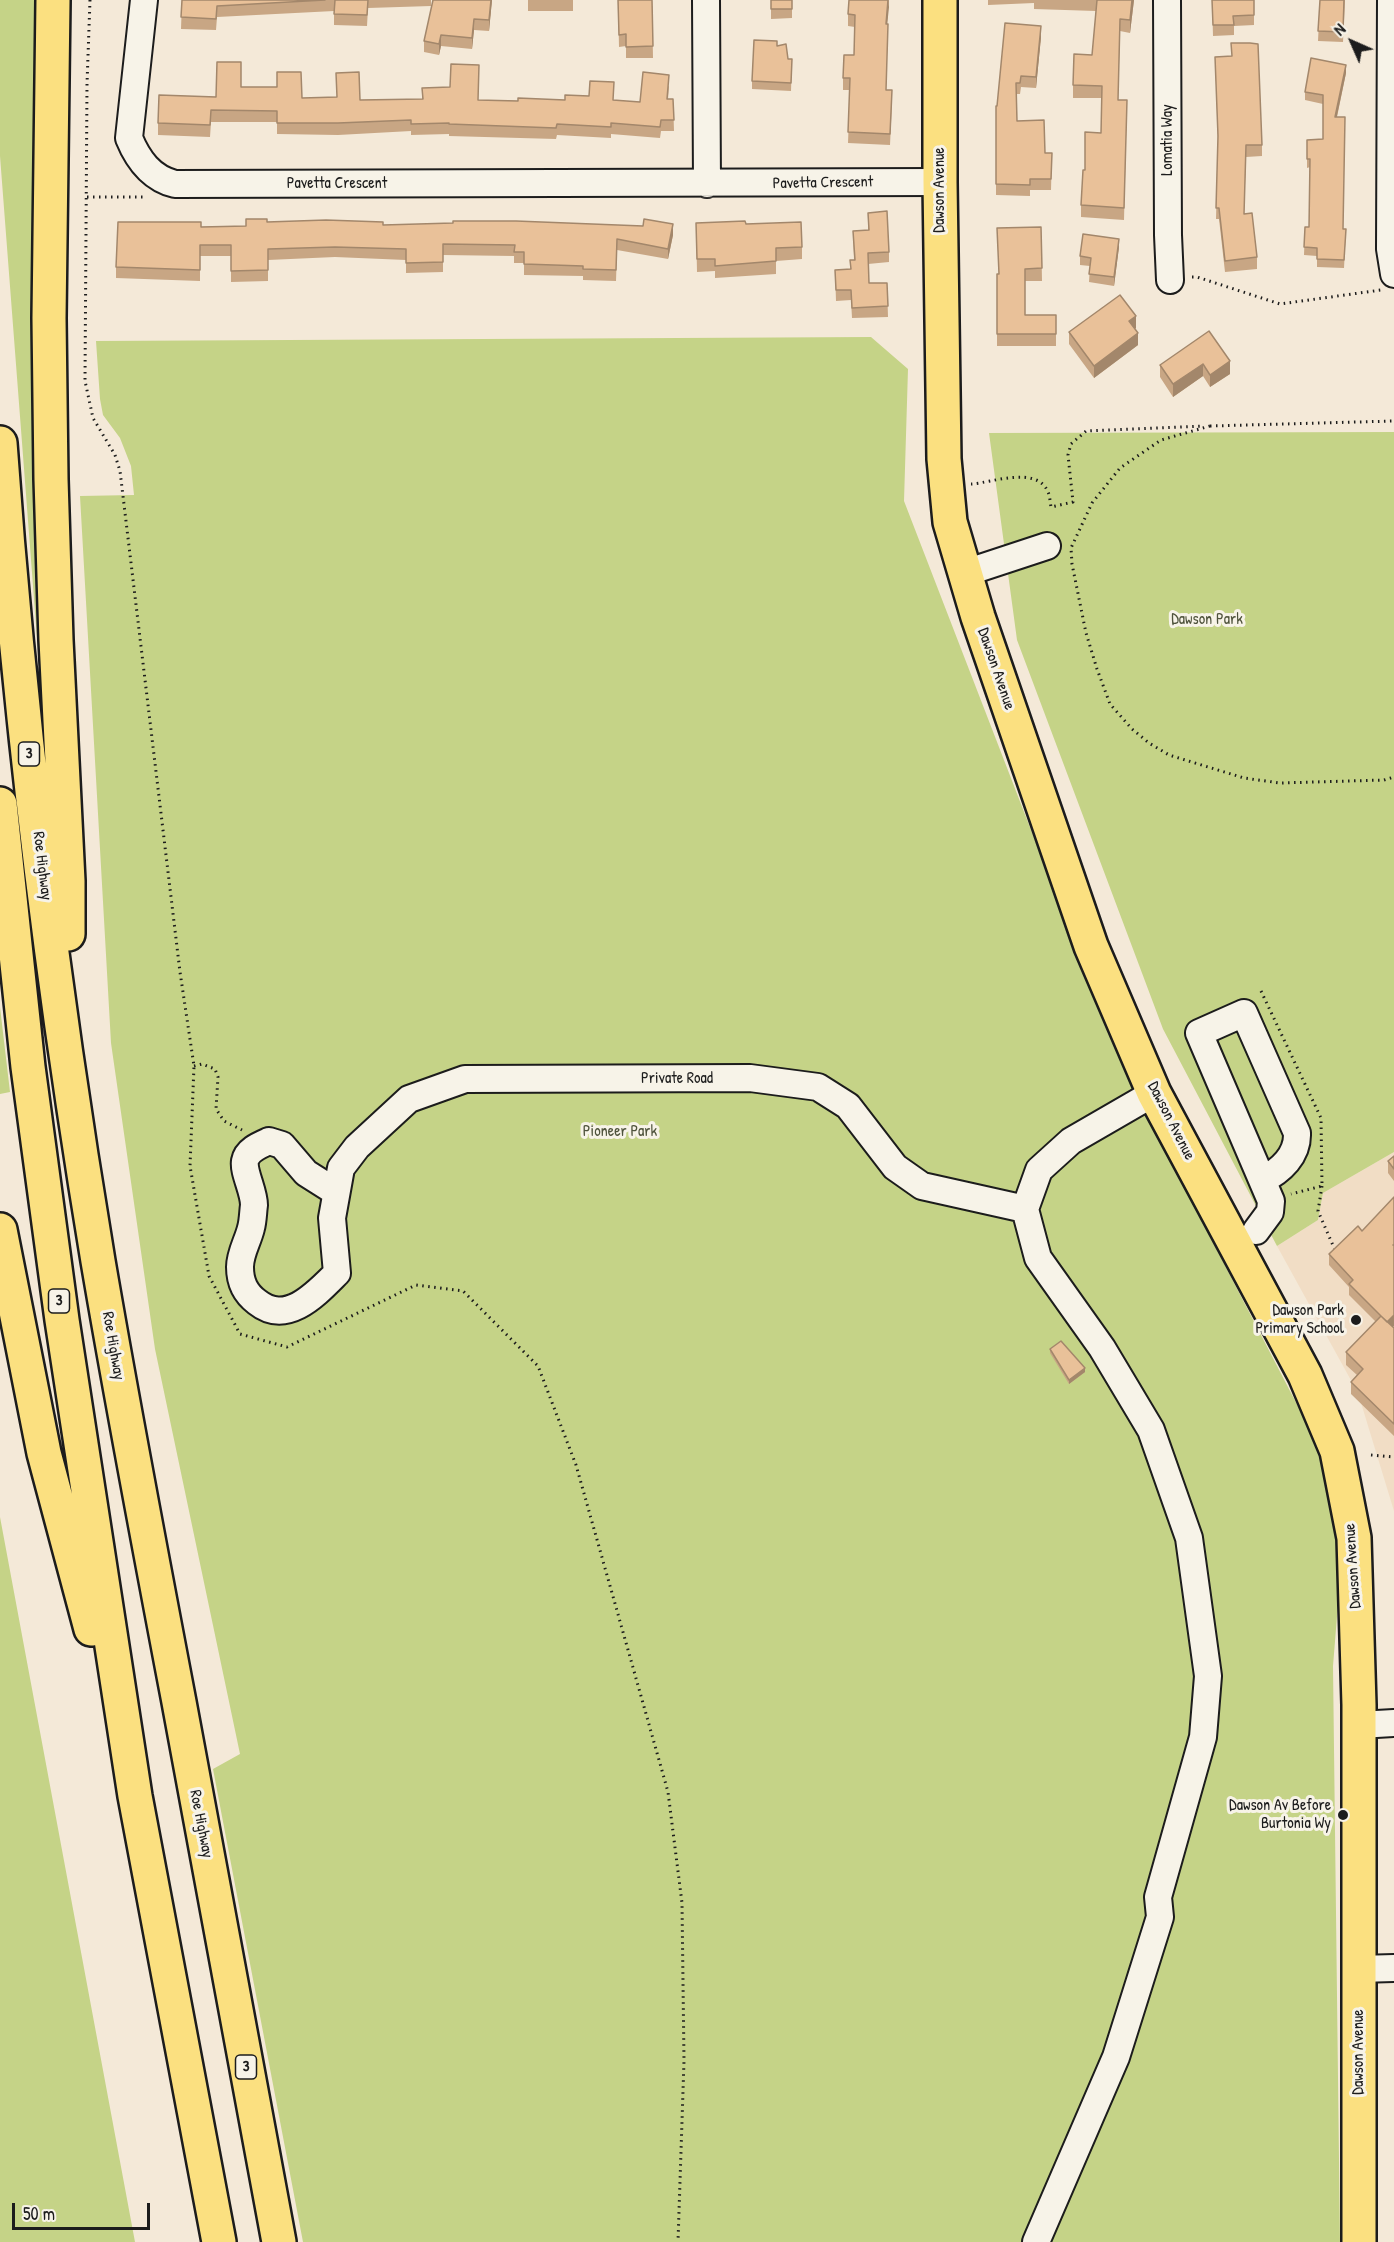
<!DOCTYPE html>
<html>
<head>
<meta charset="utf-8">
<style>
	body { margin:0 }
	#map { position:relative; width:1394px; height:2242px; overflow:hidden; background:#f4e9d8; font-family:"Patrick Hand",sans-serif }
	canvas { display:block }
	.north { position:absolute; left:1322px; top:12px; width:60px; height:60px; -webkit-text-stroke:4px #f7f3e8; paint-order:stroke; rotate:315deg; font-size:16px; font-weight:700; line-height:24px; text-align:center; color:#1c1c1c }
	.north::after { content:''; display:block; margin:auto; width:21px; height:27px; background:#1c1c1c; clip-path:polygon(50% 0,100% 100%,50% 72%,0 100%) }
	.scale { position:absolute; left:12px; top:2203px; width:138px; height:27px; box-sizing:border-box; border:3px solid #1c1c1c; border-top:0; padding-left:8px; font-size:18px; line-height:21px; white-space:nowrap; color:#1c1c1c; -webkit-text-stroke:4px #f7f3e8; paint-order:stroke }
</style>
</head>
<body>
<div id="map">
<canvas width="1394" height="2242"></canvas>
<div class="north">N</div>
<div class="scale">50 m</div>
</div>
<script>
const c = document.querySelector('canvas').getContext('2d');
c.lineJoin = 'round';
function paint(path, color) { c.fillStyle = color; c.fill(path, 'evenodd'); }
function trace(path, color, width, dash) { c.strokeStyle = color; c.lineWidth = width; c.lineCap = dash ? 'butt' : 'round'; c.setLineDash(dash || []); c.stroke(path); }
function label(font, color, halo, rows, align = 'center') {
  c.font = font + ' "Patrick Hand",sans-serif'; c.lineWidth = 6; c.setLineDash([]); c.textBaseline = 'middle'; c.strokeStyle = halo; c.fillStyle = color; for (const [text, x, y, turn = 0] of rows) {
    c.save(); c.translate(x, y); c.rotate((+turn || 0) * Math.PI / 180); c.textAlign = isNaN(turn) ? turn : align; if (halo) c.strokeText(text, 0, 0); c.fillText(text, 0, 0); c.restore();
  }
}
const built = new Path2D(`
	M1394,1152V1511L1358,1393L1277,1246L1318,1220L1323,1193Z`);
const green = new Path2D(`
	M0,0H44L37,339L42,703L0,156Z
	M871,337L908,369L904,501L1114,1045L1147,1115L1318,1445L1341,1567L1333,1666L1340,2242H303L213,1769L240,1754L155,1349L111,1043L80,496L134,495L131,466L120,438L103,415L100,399L96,341Z
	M1394,432V1152L1323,1193L1318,1220L1277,1246L1163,1029L1017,640L989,433Z
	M0,1007L10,1092L0,1094Z
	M0,1517L135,2242H0Z`);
const path = new Path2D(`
	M90,0L87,84L85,381L93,418L115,455L120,471L180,972L194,1066L190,1166L209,1276L240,1334L287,1347L416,1285L463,1291L538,1366L576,1465L668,1792L682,1903L684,2061L678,2242
	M87,197H147
	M1192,277H1197L1280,304L1381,290
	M1210,426L1161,440L1120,468L1092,503L1071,548L1072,564L1086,633L1097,669L1110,704L1132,729L1149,743L1169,755L1244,778L1280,783L1384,780L1394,777
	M1210,426L1394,421
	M971,484C991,483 1037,465 1048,492C1050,496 1050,502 1051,507L1073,502L1068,455L1071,444L1086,431L1203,426
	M1261,991L1321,1118L1322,1186L1291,1194
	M194,1066L202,1064L215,1069L218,1077L216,1109L224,1121L242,1130
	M1322,1186L1318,1211L1335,1250
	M1371,1455L1394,1457`);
const minor = new Path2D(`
	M144,0L129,138C138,160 151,178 175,184L940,182
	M706,0L707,184
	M1167,0L1168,235L1170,280
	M1391,0L1390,249L1394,274
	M965,573L1047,546
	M336,1192L306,1173L282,1145L269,1141C260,1145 247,1150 245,1161C243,1172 254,1191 254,1205C253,1212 253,1221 251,1228C248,1241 240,1253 240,1267C240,1282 245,1293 257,1302C287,1326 316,1294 337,1273L332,1218L341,1168L357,1147L409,1099L465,1079L750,1078L818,1087L848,1106L895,1167L922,1186L1025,1209
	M1256,1231L1270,1212L1271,1201L1199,1033L1244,1013L1297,1133C1298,1155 1281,1171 1262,1180
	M1359,1725L1394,1723
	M1359,1969L1394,1968
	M1036,2242L1116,2057L1160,1917L1158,1897L1203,1737L1208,1676L1189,1538L1151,1430L1102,1348L1038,1258L1025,1209L1039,1170L1071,1141L1154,1093`);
const major = new Path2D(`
	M940,0V182L944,459L950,522L978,617L1091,946L1154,1093L1305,1375L1337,1451L1354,1538L1359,1705V2242`);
const highway = new Path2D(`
	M53,0L49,318L51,479L56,640L68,881V934
	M0,443C19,716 53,990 98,1261C123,1408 151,1555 179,1702C212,1882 246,2062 279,2242
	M0,804L28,1067L62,1320L135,1796L219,2242
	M0,1230L44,1453L91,1629`);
const wall = new Path2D(`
	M182,0H431V6L368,8L367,26L334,25V11L217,17L216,30L181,29Z
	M433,0H492L489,31L474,30L472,49L441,46L439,55L424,52V41Z
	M528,0H573V11H528Z
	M618,0H652L653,58H626V46L619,47Z
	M771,0H792V18L771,19Z
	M889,0L887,24L886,90L892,102L890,145L848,143L850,90H843V78L854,55L855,27L848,26V14Z
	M988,0H1134L1130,33L1120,31L1118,100H1127L1124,220L1081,217V205L1085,170L1101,133L1102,98H1073V85L1092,55L1096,11L1034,9V3L988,5Z
	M1212,0H1254V25L1234,26V35L1213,36Z
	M1320,0H1345L1343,42L1318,41Z
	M1041,37L1036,88L1021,87L1020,94H1016L1017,121L1045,153H1052L1051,190H1030V196L996,195V106H997Z
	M777,46L788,59H792L791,91L752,89V81Z
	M1231,56L1262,145V156L1246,157L1244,214L1257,257V269L1225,272L1219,219H1216L1218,143L1215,57Z
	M1346,73L1337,117L1343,229H1346L1344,268L1317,267V256L1304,255L1305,227H1309L1310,167L1307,168V140L1323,139V104L1305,100V92Z
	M669,86L668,99H673L674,131H661L660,138L611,134V138L557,135L556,139L449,136V134L411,135V131L338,135L277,134V122H211L210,137L158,135V123L241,87L302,98L360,100L422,99V88L478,100L518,101L613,100L640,102Z
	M868,213L889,252V262L868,264L869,283H887L888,317L852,318L851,300L836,301L835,270L850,269L854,260L853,231L868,230Z
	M267,222L383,225L673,235L668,259L617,250L616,281L583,280V276L524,275V263H514V256L443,255V272L406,273V260L335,257L268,260V281L231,282V256H200V281L116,278V267L201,227L246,226Z
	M696,223L746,224L802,247V259L776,261V274L715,278V271L697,272Z
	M1041,227L1042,281H1025V315H1056V346H997V274H999Z
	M1119,247L1114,286L1089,282L1090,266L1080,265V256Z
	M1136,328L1135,329L1138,345L1094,378L1069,344V332Z
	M1230,361V374L1210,387L1203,376L1173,397L1160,377V365Z
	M1394,1156V1181L1388,1173V1161Z
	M1358,1226L1393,1327L1394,1328V1436L1351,1394V1382L1357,1375L1346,1365V1352L1376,1322L1349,1295V1287L1329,1265V1254Z
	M1050,1349L1085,1372L1069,1384L1050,1353Z`);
const shadedWall = new Path2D(`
	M491,0H492L489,31V20Z
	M888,0L889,7L886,36V24Z
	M1132,0H1134L1130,33V20Z
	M474,19V30L472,49V38Z
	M1041,26V37L1036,88V77Z
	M441,35V46L439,55V44Z
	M1346,65V73L1335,125V117Z
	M673,224V235L668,259V249Z
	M1119,239V247L1114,286V277Z
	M1136,316V328L1129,333V321Z
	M1138,333V345L1094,378V366Z
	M1230,361V374L1210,387V375Z
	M1203,364V376L1173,397V384Z
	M1394,1315V1326L1387,1333V1322Z
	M1085,1368V1372L1069,1384V1380Z`);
const building = new Path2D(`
	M182,0H325L217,6L216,19L181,17Z
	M335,0H368L367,15L334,14Z
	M433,0H491L489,20L474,19L472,38L441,35L439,44L424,41Z
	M618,0H652L653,46L626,47V34L619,35Z
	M771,0H792V9H771Z
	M849,0H888L886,24H888L886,90H892L890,134L848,132L850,78H843L844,55H854L855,15L848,14Z
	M1097,0H1132L1130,20L1120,19L1118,100H1127L1124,208L1081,205L1083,170H1085V132L1101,133L1102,86L1073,85L1074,54L1092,55Z
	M1212,0H1254V15L1233,16L1234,25H1213Z
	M1320,0H1344L1343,32L1318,31Z
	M1005,23L1041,26L1036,77L1021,76L1020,83H1016L1017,121L1044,120L1045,153H1052L1051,179H1030V185L996,184V106H997Z
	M754,40L777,41V46L786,44L788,59H792L791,83L752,81Z
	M1231,43H1250L1258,44L1262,145H1246L1244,214L1252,213L1257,257L1225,261L1219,208H1216L1218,136L1215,57L1232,56Z
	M1311,58L1346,65L1335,117H1345L1343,229H1346L1344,260L1317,259V248L1304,247L1305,227H1309L1310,159H1307V140L1323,139V95L1305,92Z
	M217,62H241V87H277V72H301L302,98L337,97L336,73L359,72L360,100L423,99L422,88L450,87L451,64L479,65L478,100L518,101V98L565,100V95L589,96L590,81L614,82L613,100L640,102L643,72L669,75L667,99H673L674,120H661L660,127L611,123V127L557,124L556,128L449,124V123L411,124V120L338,123H277V111L211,110L210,125L158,123L159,95L216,97Z
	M887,211L889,252L868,253L869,283H887L888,306L852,308L851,290H836L835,270L851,269L850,260H855L853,231L869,230L868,213Z
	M246,219H267V222L326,220L383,222V225L453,223V221H516L643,226L644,219L673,224L668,249L617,239L616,270L583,269V266L524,264V252H514L515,245L443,244V262L406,263V249L335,247L268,249V270L231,271V245H200V270L116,267L118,222H201V227L246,226Z
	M745,221L746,224L801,222L802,247L776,248V261L715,266V259H697L696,223Z
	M1041,227L1042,268L1025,269V315H1056V334H997V274H999L997,228Z
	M1083,234L1119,239L1114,277L1089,274L1091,258L1080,256Z
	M1120,295L1136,316L1129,321L1138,333L1094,366L1069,332Z
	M1209,331L1230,361L1210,375L1203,364L1173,384L1160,365Z
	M1394,1156V1169L1388,1161Z
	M1394,1197V1244L1393,1245L1394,1246V1315L1387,1322L1349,1284L1353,1280L1329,1254L1358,1226L1362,1231Z
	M1381,1316L1394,1328V1424L1351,1382L1363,1369L1346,1352Z
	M1061,1341L1085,1368L1069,1380L1050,1349Z`);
const markers = [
	[1356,1320,6,"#1c1c1c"],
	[1343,1815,6,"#1c1c1c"]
];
const shields = [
	[29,754,21],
	[59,1301,21],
	[246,2067,21]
];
const shieldNames = [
	["3",29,754],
	["3",59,1301],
	["3",246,2067]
];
const streetNames = [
	["Lomatia Way",1168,140,-90],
	["Pavetta Crescent",823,183,-1],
	["Pavetta Crescent",337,184],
	["Dawson Avenue",940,190,-90],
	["Dawson Avenue",996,669,71],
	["Roe Highway",42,866,83],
	["Private Road",677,1079],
	["Dawson Avenue",1171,1121,63],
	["Roe Highway",113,1346,80],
	["Dawson Avenue",1353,1566,-94],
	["Roe Highway",201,1824,79],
	["Dawson Avenue",1359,2052,-90]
];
const parkNames = [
	["Dawson Park",1207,620],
	["Pioneer Park",620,1132]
];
const poiNames = [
	["Dawson Park",1344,1311],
	["Primary School",1344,1329],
	["Dawson Av Before",1331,1806],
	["Burtonia Wy",1331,1824]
];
paint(built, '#f1ddc5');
paint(green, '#c5d387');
trace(minor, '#1c1c1c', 30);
trace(major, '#1c1c1c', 38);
trace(highway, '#1c1c1c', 38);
trace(path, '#1c1c1c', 3, [1.5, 4.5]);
trace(minor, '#f7f3e8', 26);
trace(major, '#fbe080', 33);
trace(highway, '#fbe080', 33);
paint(wall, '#c8a684');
paint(shadedWall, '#a3876b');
paint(building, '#e9c199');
trace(building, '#a3876b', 1.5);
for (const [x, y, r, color] of markers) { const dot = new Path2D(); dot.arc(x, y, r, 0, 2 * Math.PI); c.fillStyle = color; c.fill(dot); trace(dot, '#f7f3e8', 2); }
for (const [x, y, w] of shields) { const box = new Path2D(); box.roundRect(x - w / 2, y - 12, w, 24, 4.5); c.fillStyle = '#f7f3e8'; c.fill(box); trace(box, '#1c1c1c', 1.5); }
label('bold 15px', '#1c1c1c', null, shieldNames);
label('16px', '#1c1c1c', '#f7f3e8', streetNames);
label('16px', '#4f533c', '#f7f3e8', parkNames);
label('16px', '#1c1c1c', '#f7f3e8', poiNames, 'right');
</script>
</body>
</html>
